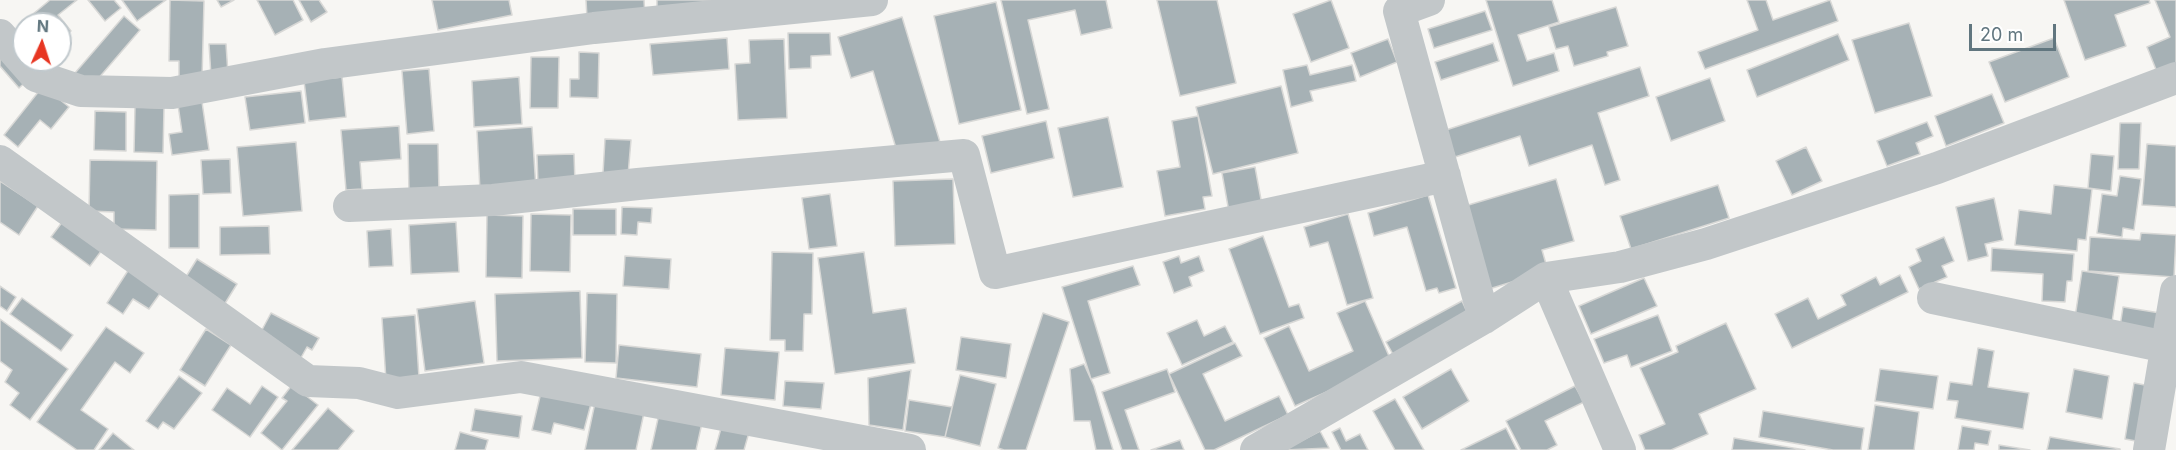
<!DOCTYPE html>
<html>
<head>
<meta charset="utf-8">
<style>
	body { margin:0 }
	#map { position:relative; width:2176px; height:450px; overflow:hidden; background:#f7f6f3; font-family:Inter,sans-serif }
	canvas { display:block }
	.north { position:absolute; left:12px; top:12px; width:60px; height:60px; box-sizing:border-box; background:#fff; border:2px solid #c0c8cc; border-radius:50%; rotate:3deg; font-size:16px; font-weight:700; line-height:24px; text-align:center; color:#61767f }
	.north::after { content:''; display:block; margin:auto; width:21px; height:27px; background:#e73622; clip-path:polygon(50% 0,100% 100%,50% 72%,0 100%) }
	.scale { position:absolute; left:1969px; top:24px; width:87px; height:27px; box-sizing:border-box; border:3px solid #61767f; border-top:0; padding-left:8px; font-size:18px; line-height:21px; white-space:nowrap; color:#61767f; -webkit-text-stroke:4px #fff; paint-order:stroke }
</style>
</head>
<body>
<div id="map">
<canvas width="2176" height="450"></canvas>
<div class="north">N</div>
<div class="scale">20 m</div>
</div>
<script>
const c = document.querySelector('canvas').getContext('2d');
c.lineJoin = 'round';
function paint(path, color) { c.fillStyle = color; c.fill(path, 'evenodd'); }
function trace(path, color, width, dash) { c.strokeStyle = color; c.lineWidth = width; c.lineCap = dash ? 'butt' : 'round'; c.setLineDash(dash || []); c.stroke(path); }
const building = new Path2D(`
	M50,0H77L58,15L71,31L60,40V24H31L27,19Z
	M88,0H114L121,8L105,21Z
	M122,0H166L137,21Z
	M170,0L204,1L202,79H179V61H169Z
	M217,0H234L221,7Z
	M257,0H293L303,20L275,35Z
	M299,0H319L327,12L311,22Z
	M432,0H509L512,15L438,30Z
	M586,0H644L645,17L587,18Z
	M657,0H831L657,8Z
	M1001,0H1106L1112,28L1081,35L1075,10L1028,20L1049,109L1027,114Z
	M1157,0H1217L1236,83L1180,96Z
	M1331,0L1349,48L1311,62L1293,14Z
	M1486,0H1552L1559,22L1518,35L1527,61L1554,53L1559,71L1513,86Z
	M1747,0H1766L1773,20L1830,0L1838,21L1705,69L1698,52L1758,30Z
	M2064,0H2149L2150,3L2115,15L2126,46L2085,60Z
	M2155,0H2176V70L2159,77L2147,47L2170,37Z
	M996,2L1021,110L959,124L934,16Z
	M1616,7L1628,46L1607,52L1608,56L1574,66L1568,46L1556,49L1549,27Z
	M1485,11L1492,30L1434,48L1428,29Z
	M124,16L140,30L91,87L75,73Z
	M902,17L940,142L898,155L873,71L851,78L838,37Z
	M1909,23L1932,96L1875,113L1852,40Z
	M788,33H830L831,55L811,56V68L789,69Z
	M1838,34L1849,60L1757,97L1747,70Z
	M727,38L729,69L653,75L650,44Z
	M2054,38L2069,77L2005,102L1989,62Z
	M784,39L787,118L738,120L735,64L750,63L749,40Z
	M1388,39L1397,62L1360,77L1351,53Z
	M0,42L31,77L19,88L0,66Z
	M1493,43L1499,61L1441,80L1435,62Z
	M209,44H226L228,74L211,76Z
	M579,52L599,53L598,98L570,97V79H579Z
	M531,57H559L558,108H530Z
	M1307,65L1310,75L1352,65L1356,81L1310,91L1313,101L1291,107L1283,70Z
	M1640,67L1649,96L1598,113L1620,180L1605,185L1592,145L1529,166L1520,136L1455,157L1446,130Z
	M429,69L434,131L407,134L402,71Z
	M342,77L346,117L309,121L304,81Z
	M519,77L522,124L474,127L472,81Z
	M1710,78L1725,121L1671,141L1656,97Z
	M43,86L69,107L51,129L40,120L18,147L4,135Z
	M1281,86L1298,153L1213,174L1196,107Z
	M301,91L305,123L250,130L245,97Z
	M1992,94L2004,123L1946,146L1935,116Z
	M202,102L209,150L172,155L169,134L182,132L178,105Z
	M135,107L164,108L163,153L134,152Z
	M95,111L126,112V151L94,150Z
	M1198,116L1212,196L1203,197L1205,209L1165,216L1157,171L1180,167L1172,121Z
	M1108,117L1123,187L1073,197L1058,128Z
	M1046,121L1054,158L991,173L982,136Z
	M1927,122L1933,136L1916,143L1920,154L1887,166L1877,141Z
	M2120,123H2141L2139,169H2118Z
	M399,126L401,159L360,162L362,189L346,190L341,130Z
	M532,127L536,189L480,191L477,131Z
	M605,139L631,140L628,175L603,173Z
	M296,142L302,211L243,216L237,147Z
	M408,144H438L439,193L409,194Z
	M2147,144L2176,146V207L2142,205Z
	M1806,147L1822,181L1792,195L1776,161Z
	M574,154L575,183L538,185L537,155Z
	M2091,154L2114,156L2111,191L2088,188Z
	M230,159L231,193L203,194L201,160Z
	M90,160L157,161L156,230L114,229V212L89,211Z
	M1255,167L1262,205L1229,212L1222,173Z
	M2120,176L2141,179L2134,230L2123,228L2122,237L2097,233L2102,194L2117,196Z
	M953,179L955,244L895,246L893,181Z
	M1556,179L1574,241L1542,250L1548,271L1489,289L1465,206Z
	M0,181L38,206L19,235L0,222Z
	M1718,185L1729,218L1631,249L1620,216Z
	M2054,185L2092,189L2086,240L2078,239L2077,251L2015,245L2019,210L2051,214Z
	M199,194V248H169V195Z
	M830,194L837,246L809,249L802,198Z
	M1428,195L1456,288L1439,293L1437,288L1426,291L1407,227L1374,236L1368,213Z
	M1994,198L2003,240L1985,244L1988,256L1968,261L1956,207Z
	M622,207L652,208L651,223L638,222L637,235L621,234Z
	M573,209H616V235H573Z
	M531,214L571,215L570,272L530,271Z
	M1348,214L1373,298L1347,305L1328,242L1310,247L1304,227Z
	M487,215L523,216L522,278L486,277Z
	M63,221L102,250L90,266L51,237Z
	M456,222L459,272L411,274L409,225Z
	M269,226L270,254L220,255V227Z
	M391,229L393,266L369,267L367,231Z
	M2141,233L2176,235L2174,277L2088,271L2090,237L2140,240Z
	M1263,236L1289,307L1299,304L1304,318L1260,334L1229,249Z
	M1944,237L1954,261L1942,266L1947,277L1919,289L1909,267L1921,261L1916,249Z
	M1992,248L2074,254L2072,281H2067L2065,302L2042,301L2043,274L1991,271Z
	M772,252L813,253L812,314H804L803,351H785V340H770Z
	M864,252L873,313L906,308L915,363L835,374L818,258Z
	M625,256L671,259L669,289L623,286Z
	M1179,256L1181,263L1199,256L1204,271L1189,277L1192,286L1174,293L1163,262Z
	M197,259L237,284L224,305L184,280Z
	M131,266L164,288L149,309L133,299L123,314L107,303Z
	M1133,266L1140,285L1088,301L1110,373L1091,379L1062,287Z
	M2082,271L2119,276L2111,329L2074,324Z
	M1900,275L1908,292L1792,348L1775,314L1808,298L1818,319L1846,305L1841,295L1876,277L1880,285Z
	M1644,278L1657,306L1591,334L1579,306Z
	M0,286L16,297L7,311L0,306Z
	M580,291L582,358L497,361L495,294Z
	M587,293L617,294L616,363L585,362Z
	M22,298L73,335L61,351L10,314Z
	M475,301L484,363L425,371L417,309Z
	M1365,301L1392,363L1295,406L1264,338L1289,326L1309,371L1353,351L1337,313Z
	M1462,301L1469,316L1394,356L1386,342Z
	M2123,307L2160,313L2155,340L2119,333Z
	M271,313L319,338L312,350L307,347L298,363L256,341Z
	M1043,313L1069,322L1026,450H1004L998,448Z
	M415,315L419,378L386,381L382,318Z
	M1658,315L1672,351L1631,367L1627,355L1604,363L1594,339Z
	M0,319L68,369L30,420L10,405L19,393L5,382L12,370L0,361Z
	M1197,320L1204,336L1225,326L1233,342L1182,365L1167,333Z
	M1726,323L1756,389L1699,414L1708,434L1671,450H1645L1639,435L1665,424L1640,368L1678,352L1676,346Z
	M106,327L144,353L130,373L115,362L81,410L108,429L94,450H77L37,422Z
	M206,329L231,345L205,386L180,370Z
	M961,337L1011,344L1006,378L956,370Z
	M1235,343L1242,356L1203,374L1225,421L1279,396L1288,415L1214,450H1205L1169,374Z
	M619,345L701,354L697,387L616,378Z
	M725,348L779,352L775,400L721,395Z
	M1978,348L1994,351L1988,387L2029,393L2023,429L1955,418L1958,401L1947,400L1950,382L1972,385Z
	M1084,364L1094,386L1113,450H1096L1090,421H1074L1070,369Z
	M1167,369L1175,392L1125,410L1139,450H1122L1102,392Z
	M1451,369L1469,401L1422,429L1403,397Z
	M1880,369L1938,376L1933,409L1875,401Z
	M2074,369L2109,376L2102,419L2066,412Z
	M911,370L903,430L869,425L868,378Z
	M960,375L996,384L980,446L945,437Z
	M179,376L202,393L174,429L163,422L158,429L146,421Z
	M785,381L824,383L821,409L783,406Z
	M2134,383L2150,386L2141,442L2125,439Z
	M292,385L318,405L282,450L261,433L287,401L282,398Z
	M262,386L278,397L250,437L212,410L227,388L250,404Z
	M1575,386L1584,402L1545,421L1557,445L1547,450H1521L1506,421Z
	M542,388L592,400L584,430L554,423L551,434L532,430Z
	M596,398L645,408L636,450H585Z
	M1395,399L1424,450H1395L1373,411Z
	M909,400L952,407L945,437L905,431Z
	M661,405L704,414L696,450H651Z
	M1875,405L1919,412L1914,450H1868Z
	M328,408L354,431L338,450H292Z
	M475,409L522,416L519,438L471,431Z
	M1763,411L1864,428L1861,450H1833L1759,437Z
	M723,421L750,429L744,450H715Z
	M1962,426L1991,431L1988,445L1975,443L1974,450H1958Z
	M1340,428L1346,441L1360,434L1368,450H1341L1332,432Z
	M1506,428L1517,450H1461Z
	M1320,431L1329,448L1284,450Z
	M460,432L488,440L485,450H455Z
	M113,433L134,450H99Z
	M2050,437L2120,449V450H2047Z
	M1734,438L1805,450H1732Z
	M1180,440L1184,450H1151Z
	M1999,445L2030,450H1999Z`);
const street = new Path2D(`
	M1429,0L1399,11L1484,318
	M0,35L36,76L81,91L172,93L325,64L594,28L872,0
	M0,161L308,381L359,383L398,393L521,377L910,450
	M349,206L493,200L638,184L964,155L995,273L1445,176
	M1546,278L1620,450
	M1933,298L2176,349
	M1256,450L1484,318L1546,278L1620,267L1706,244L1937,168L2176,78
	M2149,450L2176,291`);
paint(building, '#a6b1b5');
trace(building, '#d8d8d6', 1.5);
trace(street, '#c2c7c9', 32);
</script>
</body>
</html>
